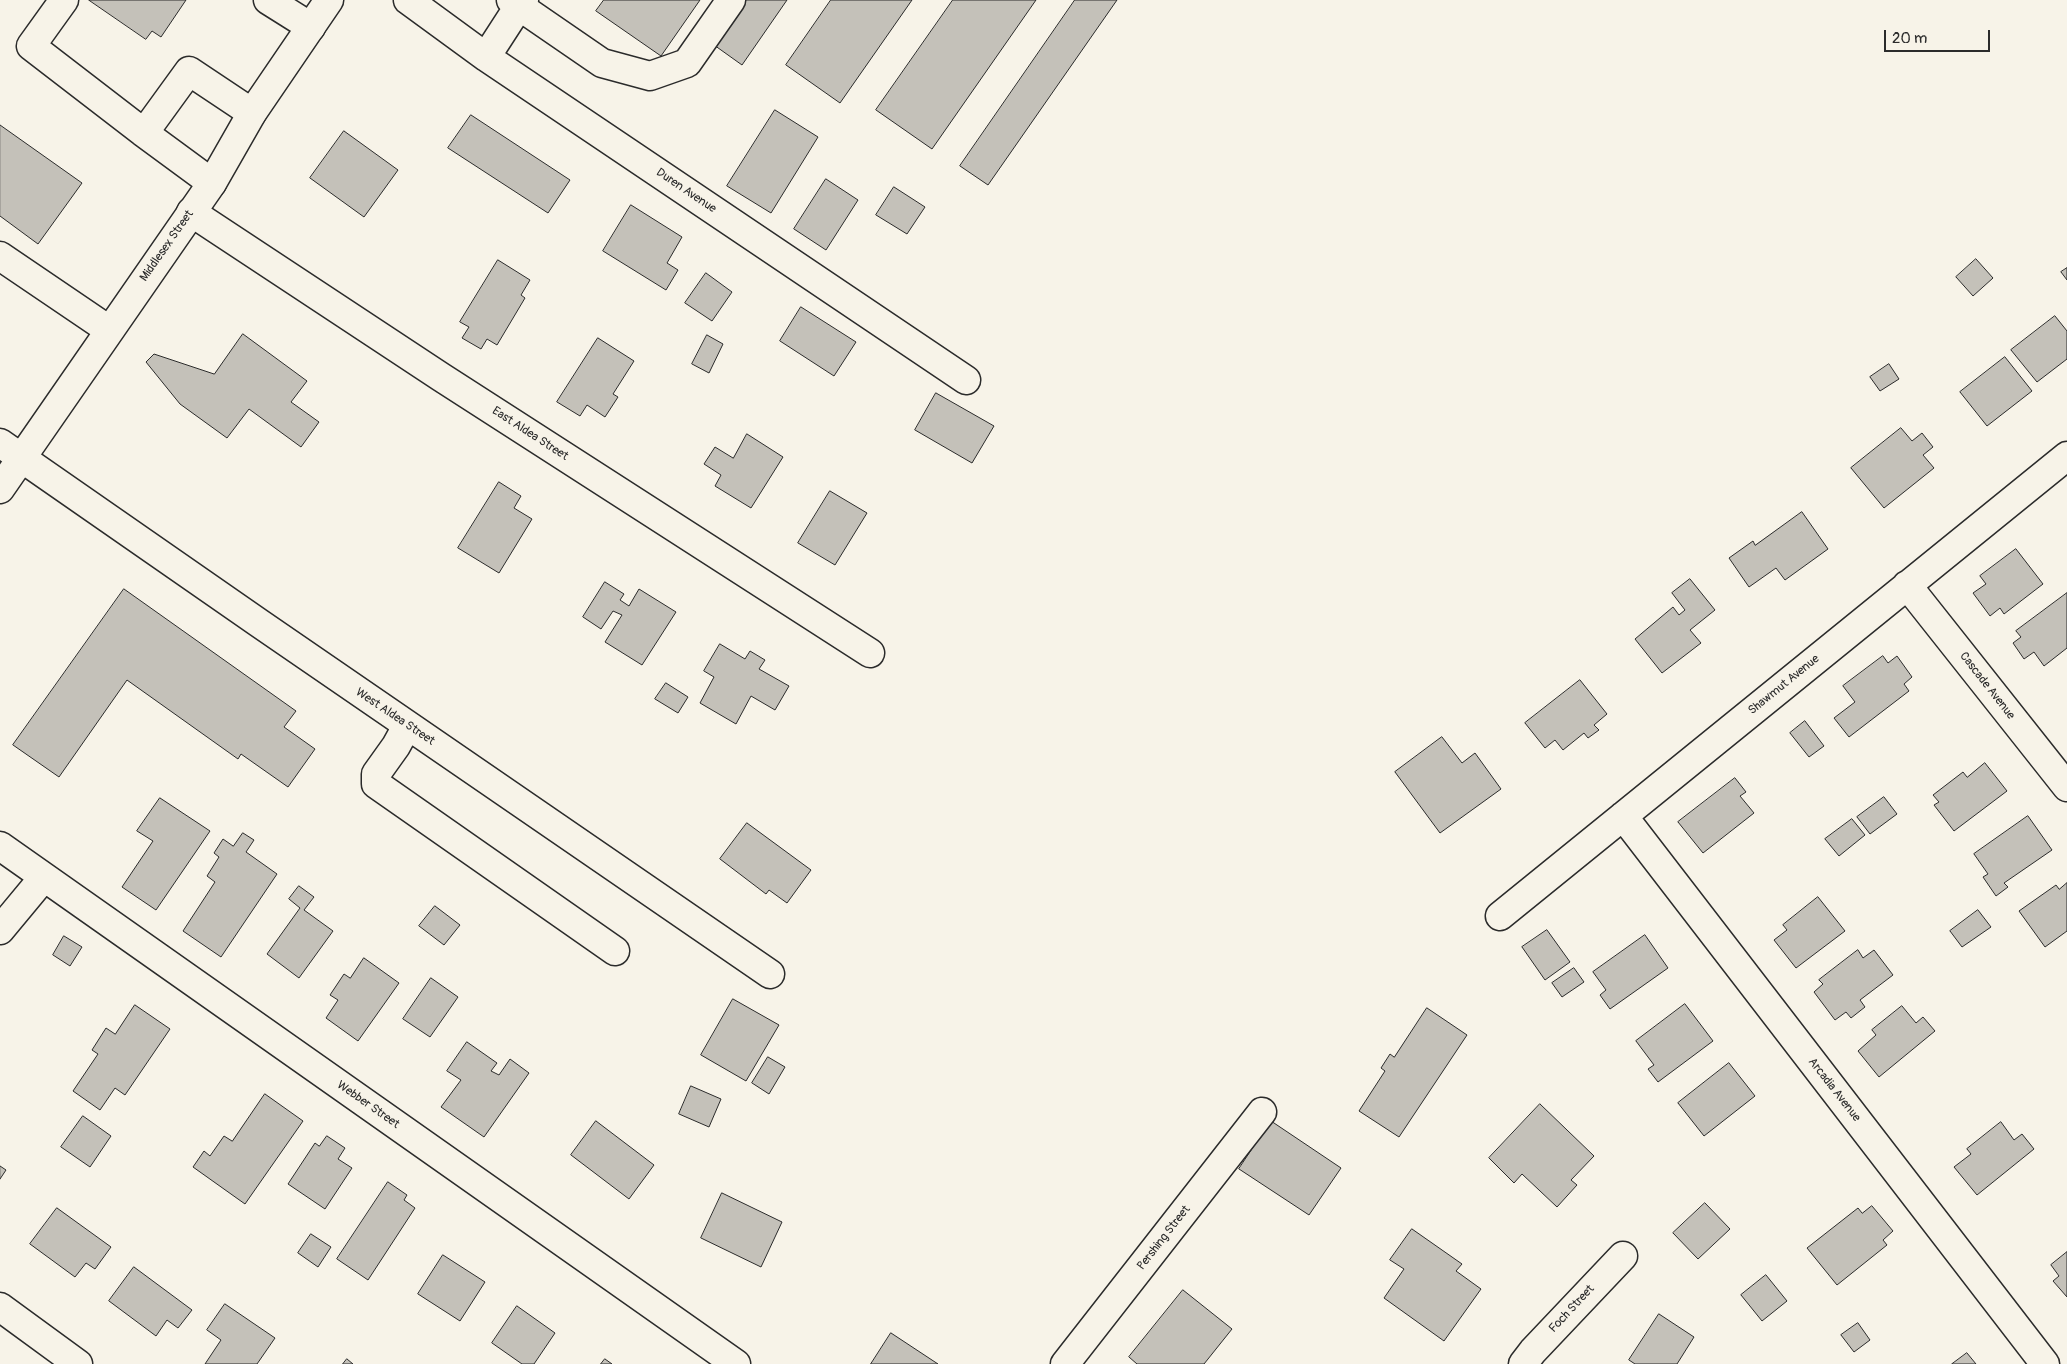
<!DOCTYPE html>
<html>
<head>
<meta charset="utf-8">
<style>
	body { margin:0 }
	#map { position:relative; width:2067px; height:1364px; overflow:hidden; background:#f7f3e8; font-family:Pangolin,sans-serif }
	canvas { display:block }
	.scale { position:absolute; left:1884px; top:30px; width:106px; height:22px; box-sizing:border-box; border:2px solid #2b2b2b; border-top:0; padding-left:6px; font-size:15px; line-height:18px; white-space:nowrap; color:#2b2b2b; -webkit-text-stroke:4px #f7f3e8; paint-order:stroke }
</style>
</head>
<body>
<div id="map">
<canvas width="2067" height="1364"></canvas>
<div class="scale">20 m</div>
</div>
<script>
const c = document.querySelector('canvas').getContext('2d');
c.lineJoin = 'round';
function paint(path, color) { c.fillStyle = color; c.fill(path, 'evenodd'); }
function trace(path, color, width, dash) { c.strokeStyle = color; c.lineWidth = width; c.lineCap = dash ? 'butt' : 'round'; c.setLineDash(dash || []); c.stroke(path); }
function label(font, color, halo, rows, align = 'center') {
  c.font = font + ' Pangolin,sans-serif'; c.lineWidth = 4.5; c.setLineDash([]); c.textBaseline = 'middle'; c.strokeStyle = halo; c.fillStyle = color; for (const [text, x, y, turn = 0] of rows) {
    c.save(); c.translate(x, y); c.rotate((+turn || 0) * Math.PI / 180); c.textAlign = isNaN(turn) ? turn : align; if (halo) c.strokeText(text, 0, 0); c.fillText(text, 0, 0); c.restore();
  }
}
const building = new Path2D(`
	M89,0H186L161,37L152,31L146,39Z
	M604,0H700L661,56L596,11Z
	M746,0H787L742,65L714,45Z
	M831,0H912L840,103L786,65Z
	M953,0H1036L932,149L876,110Z
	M1075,0H1117L988,185L960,166Z
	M775,110L818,137L771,213L727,186Z
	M471,115L570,180L548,213L448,148Z
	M0,125L82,183L38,244L0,216Z
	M344,131L398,170L364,217L310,178Z
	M826,179L858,200L826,250L794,229Z
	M894,187L925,207L907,234L876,215Z
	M631,205L682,237L667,263L678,270L666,290L603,251Z
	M1976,259L1993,278L1973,296L1956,277Z
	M498,260L530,280L521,295L525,298L497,345L487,339L481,349L462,338L469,327L460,322Z
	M2067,268V280L2061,272Z
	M706,273L732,292L712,321L685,303Z
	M801,307L856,342L834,376L780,341Z
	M2055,316L2067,331V359L2037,382L2011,350Z
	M243,334L307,381L291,402L319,422L301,447L249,409L227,438L180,404L146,362L154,354L214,374Z
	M707,335L723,344L709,373L692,364Z
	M598,338L634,361L613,394L618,397L605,417L587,405L580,416L557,402Z
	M2005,357L2032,391L1987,426L1960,392Z
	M1889,364L1899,379L1880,391L1870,377Z
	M936,393L994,426L972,463L915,430Z
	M1901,428L1912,441L1922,433L1933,447L1923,455L1934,468L1884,508L1851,468Z
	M747,434L783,457L751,508L715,486L721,475L704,464L715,447L733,458Z
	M499,482L521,496L514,508L532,519L499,573L458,548Z
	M830,491L867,513L835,565L798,543Z
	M1802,512L1828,549L1785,580L1776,568L1749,587L1729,558L1753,541L1755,545Z
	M2016,549L2043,584L2004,614L2000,608L1990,616L1973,593L1986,584L1980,576Z
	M1690,579L1715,610L1690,630L1701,643L1662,673L1635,639L1673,607L1679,615L1685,610L1672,593Z
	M605,582L624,594L620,600L629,606L639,589L676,612L642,665L605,642L622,615L613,611L601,629L583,617Z
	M124,589L296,711L284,727L315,749L288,787L241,754L238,759L127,680L59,777L13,745Z
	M2067,593V648L2044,666L2034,652L2024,659L2013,643L2021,637L2016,631Z
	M720,644L745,659L750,651L765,660L759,669L789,686L775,710L751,696L736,724L700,703L714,677L704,671Z
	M1883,656L1888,663L1897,656L1912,677L1904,684L1909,691L1849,737L1834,718L1855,702L1843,686Z
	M1580,680L1607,714L1594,725L1599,730L1588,738L1584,733L1563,750L1555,740L1545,748L1525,723Z
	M666,683L688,697L678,713L655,699Z
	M1805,721L1824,746L1809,757L1790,733Z
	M1442,737L1462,763L1475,753L1501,789L1440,833L1395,772Z
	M1985,763L2007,791L1954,831L1934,805L1939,802L1933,795L1963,772L1967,777Z
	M1735,778L1746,792L1740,796L1754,813L1703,853L1678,822Z
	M1884,797L1897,814L1870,834L1857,817Z
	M160,798L210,831L156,910L122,887L153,841L137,831Z
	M2028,816L2052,850L2004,883L2008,887L1996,896L1983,877L1988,874L1974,854Z
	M1852,819L1865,835L1839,856L1825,839Z
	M747,823L811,870L787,903L769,890L766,894L720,859Z
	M243,833L254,840L246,852L277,874L221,957L183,931L215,882L207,876L219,857L214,853L223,839L233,846Z
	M2067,883V931L2045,947L2019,911L2056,885L2059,889Z
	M299,886L314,897L304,910L333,931L299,978L267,954L300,908L289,899Z
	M1818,897L1845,931L1796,968L1774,940L1787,930L1783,925Z
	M435,906L460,925L444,945L419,926Z
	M1978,910L1991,927L1962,947L1950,931Z
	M1547,930L1570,962L1545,980L1522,947Z
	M1645,935L1668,968L1610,1009L1600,995L1606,990L1593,972Z
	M64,936L82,947L70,966L53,955Z
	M1858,950L1863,958L1874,950L1893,975L1860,1000L1865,1007L1851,1018L1846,1012L1835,1020L1814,992L1823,984L1819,980Z
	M364,958L399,983L358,1041L326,1018L338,1000L330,995L344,974L350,978Z
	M1574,968L1584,982L1562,997L1552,983Z
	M431,978L458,997L430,1037L403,1019Z
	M733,999L779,1025L746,1081L701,1055Z
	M1685,1004L1713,1041L1658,1082L1648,1069L1654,1065L1636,1041Z
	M135,1005L170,1029L125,1095L115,1088L100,1110L73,1091L98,1054L92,1050L106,1028L115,1034Z
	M1902,1006L1916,1023L1923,1017L1935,1031L1879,1077L1858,1051L1876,1035L1872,1030Z
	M1427,1008L1467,1035L1399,1137L1359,1111L1385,1071L1381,1068L1390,1054L1394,1057Z
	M467,1042L497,1063L491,1071L499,1075L510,1059L529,1073L484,1137L441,1107L461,1080L447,1071Z
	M768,1057L785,1067L769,1094L752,1083Z
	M1729,1063L1755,1096L1704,1136L1678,1103Z
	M691,1086L721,1099L709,1127L679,1114Z
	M265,1094L303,1121L245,1204L193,1167L204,1151L210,1156L224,1136L232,1141Z
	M1540,1104L1594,1156L1571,1180L1577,1185L1557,1207L1522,1174L1514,1183L1489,1158Z
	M83,1116L111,1136L90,1167L61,1147Z
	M596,1121L654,1165L629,1199L571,1155Z
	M1271,1121L1341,1168L1309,1215L1239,1169Z
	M2001,1122L2014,1140L2022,1134L2034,1149L1977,1195L1954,1167L1971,1154L1967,1149Z
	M327,1136L345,1148L338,1159L352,1168L325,1209L288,1184L315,1143L319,1146Z
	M0,1166L6,1170L0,1179Z
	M388,1182L407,1195L404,1200L415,1208L368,1280L337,1259Z
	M722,1193L782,1222L761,1267L701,1238Z
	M1705,1203L1730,1229L1698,1259L1673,1233Z
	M1872,1206L1893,1231L1883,1240L1887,1245L1837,1285L1807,1248L1858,1208L1862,1213Z
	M57,1208L111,1247L95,1269L86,1263L75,1277L30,1244Z
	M1412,1229L1462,1264L1456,1271L1481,1289L1444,1341L1384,1298L1404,1269L1390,1260Z
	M311,1234L331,1247L318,1267L298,1253Z
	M2067,1252V1297L2053,1281L2059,1276L2051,1265Z
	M443,1255L485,1282L460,1321L418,1294Z
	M134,1267L192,1310L178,1328L167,1320L156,1336L109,1301Z
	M1766,1275L1787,1301L1762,1321L1741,1295Z
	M1183,1290L1232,1329L1204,1364H1137L1129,1357Z
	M225,1304L275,1338L257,1364H205L221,1340L207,1330Z
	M517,1306L555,1333L534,1364H522L492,1343Z
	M1659,1314L1694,1337L1677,1364H1635L1629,1360Z
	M1858,1323L1870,1340L1854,1352L1841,1335Z
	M891,1333L938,1364H871Z
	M1967,1353L1976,1364H1952Z
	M347,1359L353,1364H343Z
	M605,1359L612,1364H601Z`);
const minor = new Path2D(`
	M64,0L31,46L144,133
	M268,0L311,27
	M408,0L486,57L966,380
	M524,0L519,6L602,63L650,76L687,63L731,0
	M486,57L519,6L511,0
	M212,183L144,133L189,71L252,113
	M191,212L441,377L870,653
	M0,256L109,330
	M0,443L259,623L770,974
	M1907,585L2067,787
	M407,726L396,746L376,774V784L615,951
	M1623,816L2045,1364
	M0,846L736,1364
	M1500,916L2067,456
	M0,930L44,877
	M0,1307L78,1364
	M1065,1364L1262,1112
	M1523,1364L1533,1351L1623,1256`);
const major = new Path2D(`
	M0,489L212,183L252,113L329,0`);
const streetNames = [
	["Duren Avenue",686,191,34],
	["Middlesex Street",167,246,-55],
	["East Aldea Street",530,434,33],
	["Shawmut Avenue",1784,685,-39],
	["Cascade Avenue",1987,686,52],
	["West Aldea Street",395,717,34],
	["Arcadia Avenue",1834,1090,52],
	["Webber Street",368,1105,35],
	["Pershing Street",1164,1238,-52],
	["Foch Street",1572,1309,-47]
];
paint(building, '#c4c1b9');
trace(building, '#2b2b2b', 1);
trace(minor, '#2b2b2b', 31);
trace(major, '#2b2b2b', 31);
trace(minor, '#f7f3e8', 28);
trace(major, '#f7f3e8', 28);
label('12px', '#2b2b2b', '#f7f3e8', streetNames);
</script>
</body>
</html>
